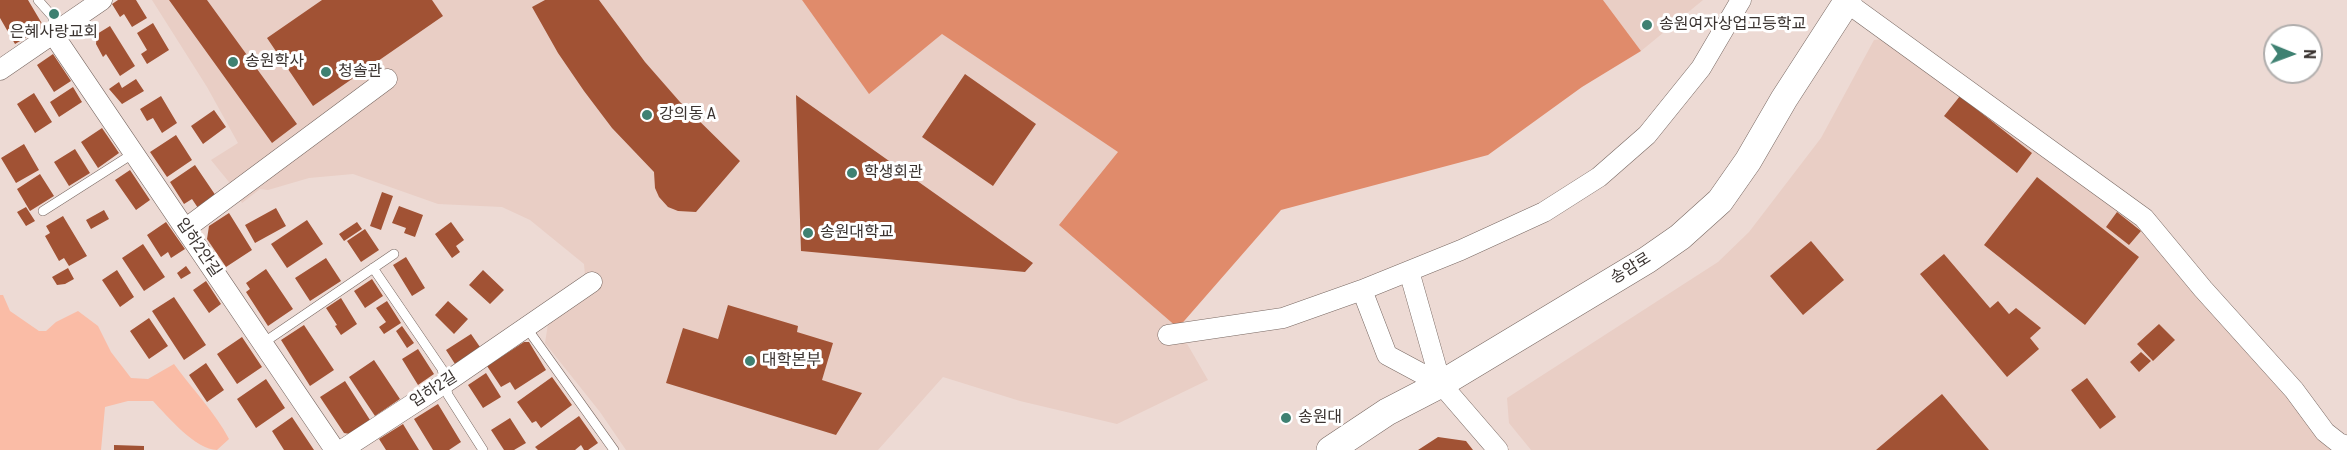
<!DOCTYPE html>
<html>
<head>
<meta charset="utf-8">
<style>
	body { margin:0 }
	#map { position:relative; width:2347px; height:450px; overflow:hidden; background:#eddad4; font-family:"Roboto Condensed",sans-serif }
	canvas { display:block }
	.north { position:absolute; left:2263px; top:24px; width:60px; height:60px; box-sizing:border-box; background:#fff; border:2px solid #b1aead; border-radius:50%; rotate:91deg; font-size:16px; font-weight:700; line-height:24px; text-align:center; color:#3b3431 }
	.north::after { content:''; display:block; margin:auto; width:21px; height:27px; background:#3f8172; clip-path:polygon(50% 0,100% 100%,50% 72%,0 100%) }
</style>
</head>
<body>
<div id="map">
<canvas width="2347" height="450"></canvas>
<div class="north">N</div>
</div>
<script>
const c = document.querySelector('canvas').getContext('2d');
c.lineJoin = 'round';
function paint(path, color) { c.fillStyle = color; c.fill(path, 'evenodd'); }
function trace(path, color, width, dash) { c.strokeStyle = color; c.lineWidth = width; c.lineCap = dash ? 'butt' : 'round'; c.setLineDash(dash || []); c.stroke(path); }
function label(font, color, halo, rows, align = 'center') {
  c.font = font + ' "Roboto Condensed","Noto Sans KR",sans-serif'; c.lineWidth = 6; c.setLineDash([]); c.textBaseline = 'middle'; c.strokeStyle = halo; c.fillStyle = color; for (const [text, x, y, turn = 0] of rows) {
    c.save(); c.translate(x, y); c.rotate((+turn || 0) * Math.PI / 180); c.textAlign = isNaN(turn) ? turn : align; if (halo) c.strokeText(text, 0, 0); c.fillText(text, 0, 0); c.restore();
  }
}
const built = new Path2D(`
	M152,0H802L869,93L942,34L1119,152L1178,328L1208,380L1117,424L1020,401L943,377L878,450H626L600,412L545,343L548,324L599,289L585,275L584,264L530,220L502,207L438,204L353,174L309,178L268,190L260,189L242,203L233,187L211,160L238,143L207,87Z
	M1603,0H1703L1641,51Z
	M1883,39L2142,225L2339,450H1531L1509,423L1507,398L1718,262L1749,232L1821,138L1874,40Z`);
const green = new Path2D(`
	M0,295H3L10,311L39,331H46L56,322L78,311L98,326L111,352L131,378L148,379L174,364C192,389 215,412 229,439L217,450C196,450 167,416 153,401H128L105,407L101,450H0Z`);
const forest = new Path2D(`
	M802,0H1603L1641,51L1582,87L1488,155L1281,210L1178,328L1059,225L1118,152L942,34L869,94Z`);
const building = new Path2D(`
	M0,0H28L44,27L15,44L0,18Z
	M118,0H136L147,18L132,27L124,14L120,17L112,4Z
	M169,0H207L297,124L272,143Z
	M322,0H432L443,16L313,106L267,38Z
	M545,0H599L645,62L680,102L740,161L696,212L678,211L668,207L659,197L655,188L654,172L612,128L584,91L558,53L532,7Z
	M153,23L169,50L147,64L141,54L147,50L137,33Z
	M110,26L135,66L120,76L106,54L103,57L96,44L97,34Z
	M53,54L71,81L54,92L37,65Z
	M965,74L1036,124L993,186L922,137Z
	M136,79L144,91L122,104L109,89L119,82L122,88Z
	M73,87L82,102L59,117L50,102Z
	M34,93L52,122L35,133L17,104Z
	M796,95L1033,263L1025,272L801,251Z
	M161,96L177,123L162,133L153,118L147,121L140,109Z
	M1960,96L2032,153L2017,173L1944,116Z
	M214,110L226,127L203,144L191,126Z
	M102,128L119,153L98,168L81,142Z
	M176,135L192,160L167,177L150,152Z
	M24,144L39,170L16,183L1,158Z
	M75,149L90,173L69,186L54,162Z
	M195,165L216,196L198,208L192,199L184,204L170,182Z
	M130,170L150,200L136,210L115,180Z
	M40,174L54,196L30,211L17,189Z
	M2037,177L2139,257L2085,325L1984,245Z
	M382,192L393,196L381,230L370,226Z
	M399,206L423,215L415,237L404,233L406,228L392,223Z
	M26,207L35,221L26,226L17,212Z
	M276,208L286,226L255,243L245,225Z
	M104,210L109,219L91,229L86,220Z
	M2117,212L2141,231L2129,245L2106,227Z
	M229,213L252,250L226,267L207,239L209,226Z
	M63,216L87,256L69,266L64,258L59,261L45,236L50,233L46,226Z
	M307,220L323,244L287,268L271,244Z
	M166,222L185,249L171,258L168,252L161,257L147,235Z
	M357,222L362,229L344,241L339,234Z
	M451,222L464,240L456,246L460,252L452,258L435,234Z
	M365,229L379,250L361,262L347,241Z
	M1811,241L1844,280L1803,315L1770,276Z
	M143,244L165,277L144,291L122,258Z
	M1944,254L1990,308L1998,301L2009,314L2016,308L2041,328L2030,338L2039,349L2007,377L1920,274Z
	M406,257L425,288L412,296L393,265Z
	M326,258L341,281L310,301L295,278Z
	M186,266L191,273L181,279L177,273Z
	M68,268L74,279L65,284L57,285L52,277Z
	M266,269L293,309L268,326L246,292L250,289L246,283Z
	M117,270L134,297L120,307L102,280Z
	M483,270L504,290L490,304L469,285Z
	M372,279L383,296L365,308L354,291Z
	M206,281L221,304L209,313L193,290Z
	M174,297L206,345L184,360L152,311Z
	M341,298L357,324L341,335L335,326L337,325L326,308Z
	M387,301L401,323L384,334L379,327L386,322L376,308Z
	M448,301L468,319L454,334L435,315Z
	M728,305L798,326L797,332L833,343L822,380L862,393L836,435L666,383L683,328L718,339Z
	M149,318L168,346L149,359L130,331Z
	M2159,324L2175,340L2153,361L2137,344Z
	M304,325L334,370L310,386L281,340Z
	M402,326L414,343L407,348L396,331Z
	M471,334L480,347L455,364L446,350Z
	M242,337L262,367L237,384L217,354Z
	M524,342H529L546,370L515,390L510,382L501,387L487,366Z
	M418,349L434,374L418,385L402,359Z
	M2141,352L2151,361L2139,372L2130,362Z
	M374,360L400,399L375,416L349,377Z
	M206,363L224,390L207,402L189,375Z
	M486,373L501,397L483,408L468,385Z
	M552,377L572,405L541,428L536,421L532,423L517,402Z
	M2087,378L2116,417L2100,429L2071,390Z
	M266,379L285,408L256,428L237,399Z
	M345,381L370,420L350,434L344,433L320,397Z
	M1942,394L1989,450H1876Z
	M438,404L461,442L449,450H433L414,419Z
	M579,416L598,443L588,450H584L581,445L575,450H538L535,447Z
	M292,417L314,450H284L272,431Z
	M510,418L526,443L514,450H504L491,430Z
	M403,424L419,450H386L379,439Z
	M1438,437L1466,441L1473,450H1418Z
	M114,445L144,446V450H114Z`);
const lane = new Path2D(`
	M38,0L53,17V34
	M43,211L134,153
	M373,268L442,369L448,395L483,450
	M526,327L614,450
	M263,343L394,254`);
const street = new Path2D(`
	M1846,2L2144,218L2203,289L2294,390L2325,432L2339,443L2347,446
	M53,34L335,450
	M0,70L102,0
	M185,229L387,79
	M1409,271L1441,384
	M1362,290L1387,355L1441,384L1498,450
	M1168,335L1283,318L1362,290L1461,250L1544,212L1599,177L1647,135L1701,68L1741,0
	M342,450L445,383L592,282`);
const secondary = new Path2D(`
	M1330,450L1387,412L1441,384L1647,260L1680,237L1720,201L1748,161L1784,99L1848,0`);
const markers = [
	[54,14,6,"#3f8172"],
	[1647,25,6,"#3f8172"],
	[233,62,6,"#3f8172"],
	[326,72,6,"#3f8172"],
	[647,115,6,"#3f8172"],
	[852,173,6,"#3f8172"],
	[808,233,6,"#3f8172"],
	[750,361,6,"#3f8172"],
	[1286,418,6,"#3f8172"]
];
const poiNames = [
	["송원여자상업고등학교",1659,25],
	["은혜사랑교회",54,33,"center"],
	["송원학사",245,62],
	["청솔관",338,72],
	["강의동 A",659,115],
	["학생회관",864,173],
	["송원대학교",820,233],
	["대학본부",762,361],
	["송원대",1298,418]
];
const streetNames = [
	["입하2안길",198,248,56],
	["송암로",1631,269,-32],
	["입하2길",434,390,-33]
];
paint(built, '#e9cec5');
paint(green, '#fabca6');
paint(forest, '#e08b6b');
paint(building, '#a15234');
trace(lane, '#786862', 10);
trace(street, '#786862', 21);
trace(secondary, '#786862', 28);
trace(lane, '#fff', 9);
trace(street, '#fff', 20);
trace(secondary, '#fff', 27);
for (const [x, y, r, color] of markers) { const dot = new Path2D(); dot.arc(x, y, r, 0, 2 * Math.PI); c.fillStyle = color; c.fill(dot); trace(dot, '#fff', 2); }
label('16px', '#3b3431', '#fff', poiNames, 'left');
label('16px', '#3b3431', '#fff', streetNames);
</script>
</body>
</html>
